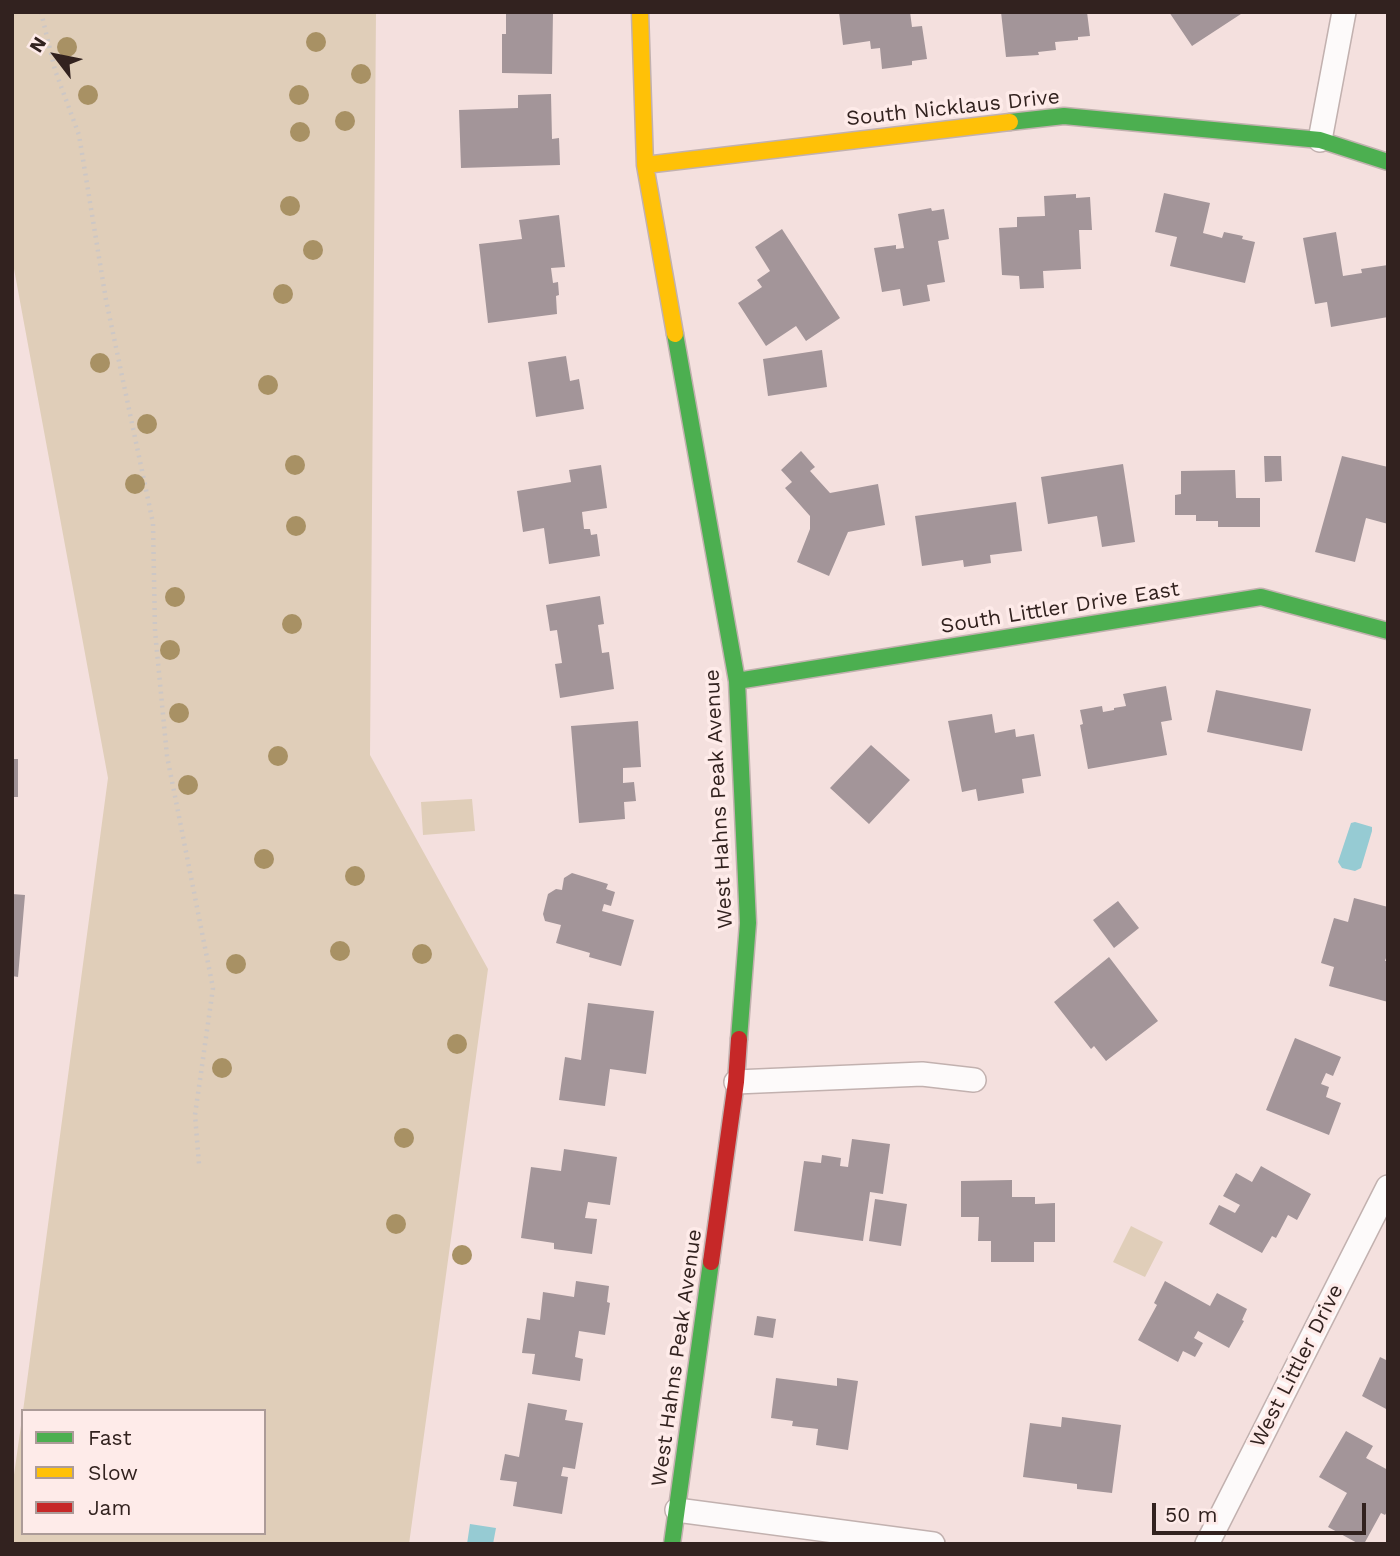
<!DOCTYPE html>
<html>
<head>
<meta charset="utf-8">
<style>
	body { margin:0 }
	#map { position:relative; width:1400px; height:1556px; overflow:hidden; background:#f4e0de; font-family:"Work Sans",sans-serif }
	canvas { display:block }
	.frame { position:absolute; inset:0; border:14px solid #32221f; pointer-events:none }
	.legend { position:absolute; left:21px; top:1409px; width:245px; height:126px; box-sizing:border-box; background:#feebe9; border:2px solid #ac9b98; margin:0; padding:9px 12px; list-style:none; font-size:21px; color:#32221f }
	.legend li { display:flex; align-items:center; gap:14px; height:35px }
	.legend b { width:35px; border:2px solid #ac9b98 }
	.north { position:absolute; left:21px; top:21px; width:70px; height:70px; -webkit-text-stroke:5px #feebe9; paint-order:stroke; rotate:302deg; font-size:19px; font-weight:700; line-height:28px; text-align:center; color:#32221f }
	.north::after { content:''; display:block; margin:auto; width:24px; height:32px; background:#32221f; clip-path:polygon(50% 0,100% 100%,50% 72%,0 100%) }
	.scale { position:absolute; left:1152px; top:1503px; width:214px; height:32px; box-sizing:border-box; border:4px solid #32221f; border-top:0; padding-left:9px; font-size:21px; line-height:24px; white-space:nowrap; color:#32221f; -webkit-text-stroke:5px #feebe9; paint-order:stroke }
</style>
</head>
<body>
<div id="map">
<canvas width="1400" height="1556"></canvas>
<div class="frame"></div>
<ul class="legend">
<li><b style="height:9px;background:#4caf50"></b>Fast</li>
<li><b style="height:9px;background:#ffc107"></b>Slow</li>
<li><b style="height:9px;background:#c62828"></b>Jam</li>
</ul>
<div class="north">N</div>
<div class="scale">50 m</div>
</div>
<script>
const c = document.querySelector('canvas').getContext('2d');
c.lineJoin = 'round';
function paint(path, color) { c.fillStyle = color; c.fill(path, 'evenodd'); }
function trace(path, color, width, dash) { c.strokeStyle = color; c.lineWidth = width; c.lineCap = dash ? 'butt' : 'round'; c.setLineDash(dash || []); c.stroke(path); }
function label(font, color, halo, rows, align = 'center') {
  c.font = font + ' "Work Sans",sans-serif'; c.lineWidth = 7; c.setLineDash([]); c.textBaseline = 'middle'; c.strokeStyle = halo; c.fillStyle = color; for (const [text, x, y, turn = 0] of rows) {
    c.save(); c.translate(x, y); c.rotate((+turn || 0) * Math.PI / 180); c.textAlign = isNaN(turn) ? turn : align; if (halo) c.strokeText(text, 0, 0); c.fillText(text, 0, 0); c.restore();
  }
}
const green = new Path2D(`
	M12,12H376L370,755L488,969L409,1544H12V1489L23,1411V1533H264V1411H23L108,778L12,258Z
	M472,799L475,831L423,835L421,802Z
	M1131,1226L1163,1242L1145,1277L1113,1262Z`);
const water = new Path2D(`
	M1355,822L1372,827V831L1361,868L1355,871L1342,868L1338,862L1351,823Z
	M470,1524L496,1528L493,1544H467Z`);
const building = new Path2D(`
	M506,12H553L552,74L502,73V34H506Z
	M839,12H910L912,27L922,26L927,59L912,61V65L882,69L880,48L871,49L870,41L843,45Z
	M1001,12H1087L1090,36L1078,37V40L1055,42L1056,50L1038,52L1039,55L1006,57Z
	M1169,12H1244L1192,46Z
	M551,94L552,139L559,138L560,165L461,168L459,110L518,108V95Z
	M1164,193L1210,203L1203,233L1222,238L1224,232L1243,236L1242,239L1255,242L1245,283L1170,266L1177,237L1155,232Z
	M1076,194V198L1090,197L1092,230H1079L1081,269L1043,271L1044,288L1020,289L1019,276L1002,275L999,228L1017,227V217L1045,216L1044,196Z
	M931,208L932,211L944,209L949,239L938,241L945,282L927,285L930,301L903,306L900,289L882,292L874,248L896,245V249L904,248L898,214Z
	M559,215L565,267L551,268L553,283L558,282L559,295L556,296L557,314L488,323L479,244L522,239L519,220Z
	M782,229L840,318L806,341L796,326L766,346L738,303L762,287L757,280L770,271L755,247Z
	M1336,232L1343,276L1362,273L1361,269L1388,265V317L1331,327L1327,302L1315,304L1303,238Z
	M822,350L827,387L768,396L763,359Z
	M566,356L570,381L579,379L584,409L536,417L528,362Z
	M801,451L815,467L810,471L830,493L878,484L885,525L848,532L829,576L797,562L810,529V516L785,488L792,482L781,470Z
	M1264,456H1281L1282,481L1265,482Z
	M1342,456L1388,467V524L1366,518L1355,562L1315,552Z
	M1123,464L1135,542L1102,547L1097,516L1048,524L1041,477Z
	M601,465L607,508L582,512L584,529H590L591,535L597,534L600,556L549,564L544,528L523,532L517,491L571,482L569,470Z
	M1235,470L1236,498H1260V527H1218V521H1196V515H1175V495L1181,494V471Z
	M1016,502L1022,551L990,555L991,563L964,567L963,560L922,566L915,516Z
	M600,596L604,624L598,625L602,653L609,652L614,689L560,698L555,664L562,663L557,630L550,631L546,605Z
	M1166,686L1172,720L1161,722L1167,755L1088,769L1080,725L1083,724L1080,710L1102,706L1103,712L1114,710V708L1126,706L1123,694Z
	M1216,690L1311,709L1302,751L1207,732Z
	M992,714L995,733L1015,729L1016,737L1034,734L1041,776L1022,779L1024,793L978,801L976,789L962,792L948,721Z
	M638,721L641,767L623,768V783L634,782L636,801L624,802L625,819L579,823L571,726Z
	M871,745L910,780L869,824L830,788Z
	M12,759H18V797H12Z
	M572,873L608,884L606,889L615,892L611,906L604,904L602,911L634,920L621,966L589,957L590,953L556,943L561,925L545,921L543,914L548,894L556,889L562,890L564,878Z
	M12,894L25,895L18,977L12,976Z
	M1354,898L1388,907V952L1385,961H1388V1002L1329,986L1334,967L1321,963L1334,918L1348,922Z
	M1118,901L1139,928L1114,948L1093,920Z
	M1109,957L1158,1021L1106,1061L1094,1046L1091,1049L1054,1002Z
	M588,1003L654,1011L646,1074L610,1069L605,1106L559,1100L565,1057L581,1060Z
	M1295,1038L1341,1057L1333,1076L1326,1073L1321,1084L1329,1087L1326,1097L1341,1103L1329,1135L1266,1110Z
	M852,1139L890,1144L883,1194L870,1192L863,1241L794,1231L804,1161L821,1163L822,1155L841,1158L840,1166L848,1167Z
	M564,1149L617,1157L610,1205L588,1202L585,1218L597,1219L592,1254L554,1249V1243L521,1238L531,1167L561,1171Z
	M1261,1166L1311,1194L1297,1220L1288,1215L1276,1238L1272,1236L1262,1253L1209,1224L1219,1205L1235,1213L1240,1205L1223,1196L1236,1173L1252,1182Z
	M1012,1180V1197H1035V1204L1055,1203V1242H1034V1262H991V1241H978L979,1217H961V1181Z
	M875,1199L907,1204L901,1246L869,1241Z
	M576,1281L609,1286L607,1302L610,1303L605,1335L579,1331L575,1357L583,1359L580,1381L532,1374L535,1354L522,1353L527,1318L540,1320L543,1292L574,1297Z
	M1165,1281L1210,1306L1217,1293L1247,1309L1242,1320L1244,1321L1229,1348L1198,1331L1194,1338L1203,1343L1195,1357L1183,1351L1178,1362L1138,1340L1157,1305L1154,1303Z
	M757,1316L776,1319L773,1338L754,1335Z
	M1380,1357L1388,1361V1410L1362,1396Z
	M776,1378L837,1386V1378L858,1381L848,1450L816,1445L818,1429L792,1426L793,1421L771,1418Z
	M528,1403L567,1410L565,1420L583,1423L575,1469L563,1467L561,1476L568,1477L562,1514L513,1506L517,1482L500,1480L505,1454L519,1457Z
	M1062,1417L1121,1425L1112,1493L1077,1489V1484L1023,1477L1030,1423L1061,1427Z
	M1346,1431L1373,1446L1366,1458L1388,1470V1510L1385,1515L1381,1513L1364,1544H1359L1328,1527L1347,1493L1319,1477Z`);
const path = new Path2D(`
	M41,12L55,70L79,135L106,300L153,523L155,631L167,756L213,988L195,1115L199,1164`);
const street = new Path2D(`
	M1320,140L1344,12
	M736,1082L922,1074L974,1080
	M677,1510L933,1544
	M1207,1544L1388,1187`);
const fast = new Path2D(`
	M1010,122L1064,116L1320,140L1388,162
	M675,334L737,681L748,923L739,1039
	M737,681L1261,597L1388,631
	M672,1544L711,1262`);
const slow = new Path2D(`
	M640,12L645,165L675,334
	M645,165L1010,122`);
const jam = new Path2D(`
	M711,1262L736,1082L739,1039`);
const trees = [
	[316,42],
	[67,47],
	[361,74],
	[88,95],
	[299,95],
	[345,121],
	[300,132],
	[290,206],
	[313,250],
	[283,294],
	[100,363],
	[268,385],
	[147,424],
	[295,465],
	[135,484],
	[296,526],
	[175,597],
	[292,624],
	[170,650],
	[179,713],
	[278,756],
	[188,785],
	[264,859],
	[355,876],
	[340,951],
	[422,954],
	[236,964],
	[457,1044],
	[222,1068],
	[404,1138],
	[396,1224],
	[462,1255]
];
const streetNames = [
	["South Nicklaus Drive",953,108,-6],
	["South Littler Drive East",1060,608,-9],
	["West Hahns Peak Avenue",719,799,-93],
	["West Hahns Peak Avenue",677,1358,-82],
	["West Littler Drive",1297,1366,-63]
];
paint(green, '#e0ceb9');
paint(water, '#96cbd3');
paint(building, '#a39599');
trace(street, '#c2b1af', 26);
trace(fast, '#c2b1af', 19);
trace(slow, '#c2b1af', 19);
trace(jam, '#c2b1af', 19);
trace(path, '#cdc7c5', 4.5, [2, 5]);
trace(street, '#fdfafa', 23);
trace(fast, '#4caf50', 16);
trace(slow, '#ffc107', 16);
trace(jam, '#c62828', 16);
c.fillStyle = '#a89164';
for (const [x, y] of trees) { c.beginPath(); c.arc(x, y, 10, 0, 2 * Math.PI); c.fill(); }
label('21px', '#32221f', '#feebe9', streetNames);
</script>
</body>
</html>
